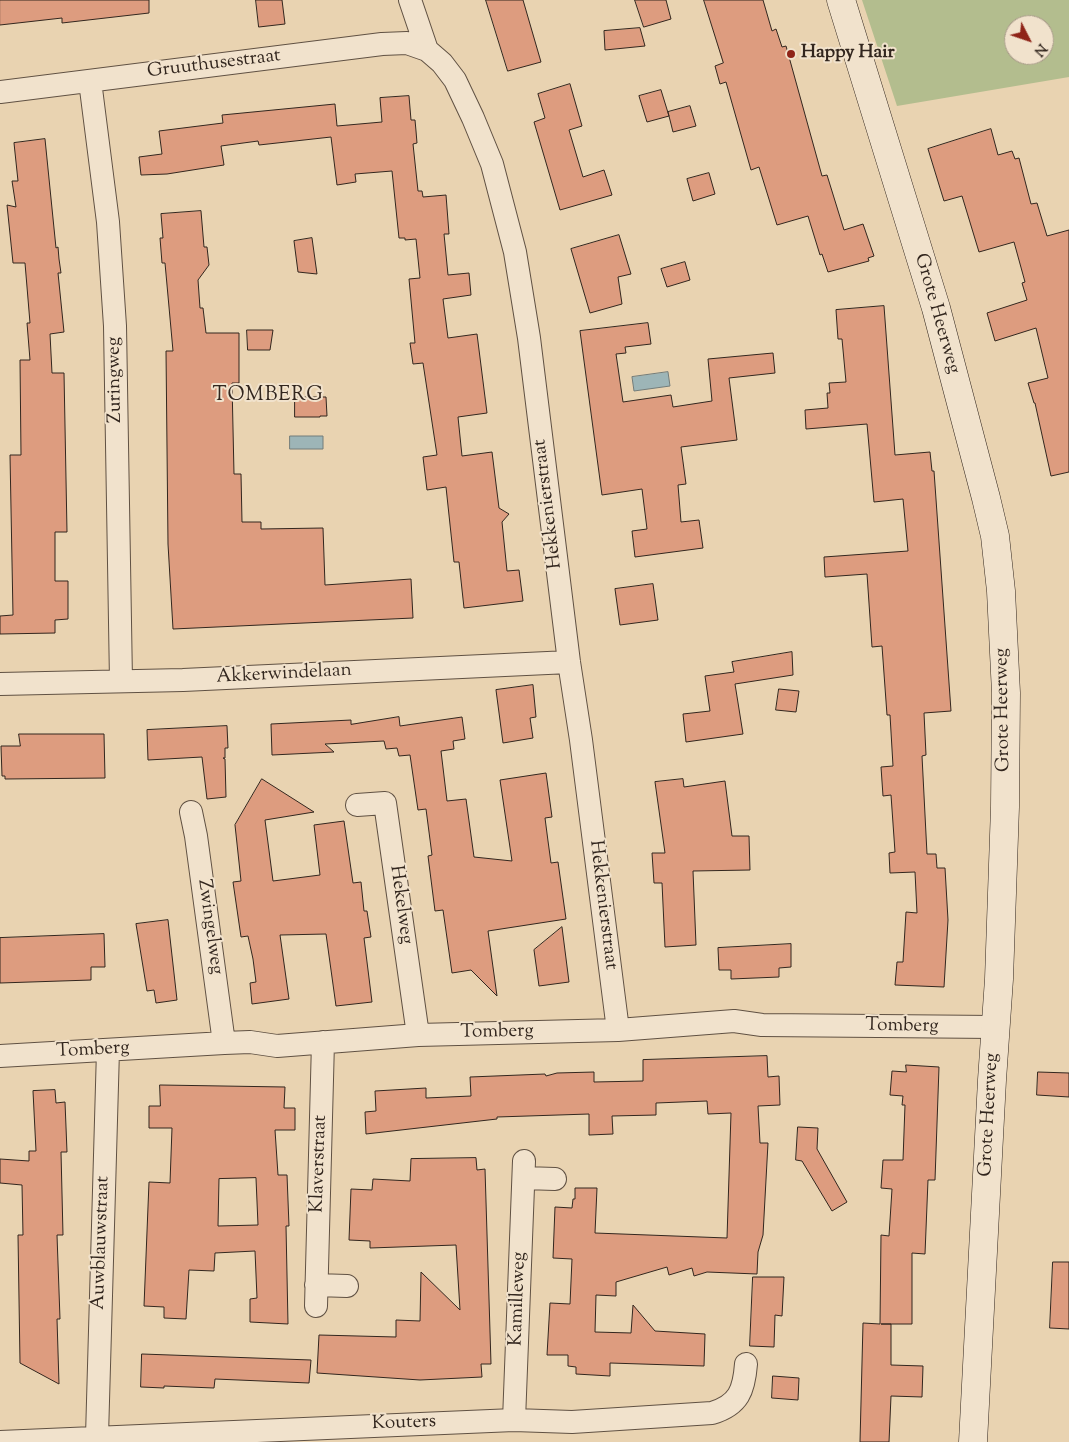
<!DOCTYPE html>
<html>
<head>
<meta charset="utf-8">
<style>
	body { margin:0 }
	#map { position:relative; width:1069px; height:1442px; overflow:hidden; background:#e9d3b1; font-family:"Sorts Mill Goudy",serif }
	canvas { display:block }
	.north { position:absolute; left:1004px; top:15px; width:50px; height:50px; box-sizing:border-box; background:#f1e2cc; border:1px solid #a59786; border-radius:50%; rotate:131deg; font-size:14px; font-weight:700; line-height:20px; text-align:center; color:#32261e }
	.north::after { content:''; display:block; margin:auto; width:18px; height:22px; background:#8f2418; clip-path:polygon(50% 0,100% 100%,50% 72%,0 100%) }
</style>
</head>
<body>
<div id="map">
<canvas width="1069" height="1442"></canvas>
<div class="north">N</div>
</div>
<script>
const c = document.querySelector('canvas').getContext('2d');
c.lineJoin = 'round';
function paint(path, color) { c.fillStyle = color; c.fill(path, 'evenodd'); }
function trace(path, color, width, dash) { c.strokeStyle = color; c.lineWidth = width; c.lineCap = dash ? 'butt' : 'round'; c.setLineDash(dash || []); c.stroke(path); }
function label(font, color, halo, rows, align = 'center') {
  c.font = font + ' "Sorts Mill Goudy",serif'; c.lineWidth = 4; c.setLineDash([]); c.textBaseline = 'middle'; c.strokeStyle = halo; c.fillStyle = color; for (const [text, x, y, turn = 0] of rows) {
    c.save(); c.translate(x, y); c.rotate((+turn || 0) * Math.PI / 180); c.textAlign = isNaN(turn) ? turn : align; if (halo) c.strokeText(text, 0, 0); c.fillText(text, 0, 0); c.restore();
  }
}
const green = new Path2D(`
	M862,0H1069V77L897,106ZM1014,25H1044V55H1014Z`);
const water = new Path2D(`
	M668,372L670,386L634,391L632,377Z
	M290,436H323V449H290Z`);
const building = new Path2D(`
	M0,0H149V13L62,23V18L0,25Z
	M256,0H282L285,24L259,27Z
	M486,0H523L541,62L508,71Z
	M635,0H666L671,19L644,27Z
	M704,0H763L772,31L776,29L782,47L786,46L822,176L827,175L844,230L863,224L874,256L868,258L869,261L828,272L822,254L820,255L808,216L777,225L759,167L751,170L726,82L720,84L715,66L723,63Z
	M640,28L645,46L605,50L604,31Z
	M570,84L582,126L569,130L583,177L604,170L612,195L560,210L534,122L545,118L538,94Z
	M661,90L669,116L647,122L639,96Z
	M409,96L411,120H415L416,131L417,143L413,144L418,191H422L423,197L446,195L449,234H444L448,275L469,273L471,295L443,299L448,338L477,334L487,413L458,417L462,456L492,452L499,508L509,514L502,522L507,571L519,570L523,601L464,608L459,562H454L446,487L427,490L423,457L437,455L423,363L413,364L410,343H415L409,279L420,278L416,239L405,240V238H399L392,171L355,174L356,182L337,185L331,137L259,145L258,141L221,146L224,165L167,174L141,175L139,157L162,154L159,131L223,123L222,115L335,104L337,126L382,122L380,98Z
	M690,106L696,126L673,132L668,112Z
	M991,129L998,155L1012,151L1015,159L1019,158L1031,204L1037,203L1047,236L1069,230V472L1051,476L1035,403H1034L1028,383L1048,378L1036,328L995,341L987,313L1027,300L1022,283L1025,282L1014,242L979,252L962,196L944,201L928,149Z
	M45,139L56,248L58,247L59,259L61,273H58L64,332L50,334L52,373H64L67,532H55V581H68V619L55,620V633L0,634V616L13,615L10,455H21L20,360H30L27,323H30L25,263H13L7,205L16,207L12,181H18L14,143Z
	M709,173L715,194L693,201L687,179Z
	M201,211L204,247H207L209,265L198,280L200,308H203L206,333H239V383H232L234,474H241L242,522H261V529L323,528L325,585L411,579L413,618L173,629L168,544L166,351H173L165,263H162L160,238H163L161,214Z
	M619,235L631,274L618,277L622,304L590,313L571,249Z
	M312,238L317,274L298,272L294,241Z
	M685,262L690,280L667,287L661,269Z
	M884,306L895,455L930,452L932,471H934L951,711L924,713L926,755L922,756L927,854H936L937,868H945L948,920L944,987L895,985L897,962H903L906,912L917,913L915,872L890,873L889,853L895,852L891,795L883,796L881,767L893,766L890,715H887L882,646L872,647L867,574L825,577L824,557L908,551L903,499L874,502L867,424L806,429L805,410L828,408L827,393H830L829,383L846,382L842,339H838L836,310Z
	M648,323L651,344L625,347L626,353L616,354L623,402L671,395L673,407L712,401L708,359L773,353L775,373L729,378L737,440L681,447L686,484L678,485L681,522L699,520L703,548L635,557L632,531L647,529L642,489L602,495L580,331Z
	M247,330H273L270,350H248Z
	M295,397H326L327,416H320V417H295Z
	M653,584L658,620L620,625L615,589Z
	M792,652L793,675L735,684L743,734L686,742L683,714L710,711L705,676L734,672L732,662Z
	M533,685L536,717L530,718L533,738L503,743L496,690Z
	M779,689L799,691L796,712L776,710Z
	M399,717L400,726L462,717L465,739L453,741L454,749L441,751L447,801L466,799L474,857L512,861L500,780L546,773L552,817L545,818L548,841L551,863L558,862L566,919L488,931L497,996L471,970L452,973L443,910L435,911L428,856L432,855L426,809L418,810L410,755L399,756L397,748L386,749L384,741L325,744L334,752L272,755L271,724L351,720V724Z
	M227,726L228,748H225V758H223L225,759L226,797L207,799L202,757L148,760L147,730Z
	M19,734H104L105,778L5,779V776H2L1,746H20Z
	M262,779L314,812L265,820L273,881L320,875L314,825L344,821L353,883L361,882L364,911H367L371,937L364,938L372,1002L336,1006L326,934L280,935L289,999L252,1004L250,983L256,982L253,959L248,936L241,937L233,882L241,881L235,825Z
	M683,779L684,787L725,781L732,836H749L750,870L693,871L696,945L665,947L662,883H654L652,853H665L655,782Z
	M168,920L177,1000L156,1003L154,990L147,991L136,924Z
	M562,927L569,982L539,986L534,950Z
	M104,934L105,967H91V980L0,983V938Z
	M791,944V967L779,968V977L731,979V970H719L718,948Z
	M767,1056L768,1077L779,1076L780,1105L758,1106L760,1143H768L763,1235L758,1252L757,1274L707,1272L694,1276L692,1268L669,1275L667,1267L616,1282V1296L596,1295L595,1332L631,1333L633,1305L655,1331L705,1334L704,1366L610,1363V1376L576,1374V1367L568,1366V1355H547L550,1303L570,1304L572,1259L553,1258L555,1207L572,1208L573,1199H575V1188H597L595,1233L727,1238L731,1113L708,1114L707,1101L656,1103V1115L612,1116L613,1134L589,1135V1114L497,1117V1119L366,1134L365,1112L376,1111L375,1091L426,1088V1098L471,1096L470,1077L545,1074L546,1076L557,1073L594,1072V1082L643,1081V1060Z
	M906,1065L939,1067L935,1180H928L925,1254L912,1253V1324H881H891V1365L923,1366L922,1397L891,1396L889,1442H860L863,1323L880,1324L881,1235L889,1236L892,1189L881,1188L883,1160H903L905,1105H902L903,1096L890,1095L892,1071L906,1072Z
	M1038,1072L1069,1073V1097L1037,1095Z
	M160,1085L285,1087L284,1108H295V1130H275L278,1175H287L289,1226H286L288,1324L250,1322V1299L257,1298L255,1251L215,1253L214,1271L189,1270L186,1319L164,1318V1307L144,1306L149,1182L170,1183L172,1128H149V1106H160ZM256,1178L258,1225L218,1226L219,1179Z
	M55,1090L56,1103L65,1102L67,1152H61L63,1235H57L60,1319H57L59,1384L20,1363L18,1235H23L22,1185L0,1183V1159L29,1161V1151H36L33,1091Z
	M798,1127L818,1128L817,1149L847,1202L832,1211L802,1161L796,1160Z
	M476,1158L477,1170L485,1169L491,1364H481L482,1377L420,1380L317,1373L319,1335L396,1337V1320L420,1321L421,1272L460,1310L456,1245L370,1248V1241L349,1240L351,1189L372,1190L373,1179L410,1181L411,1159Z
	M1053,1262H1069V1329L1050,1328Z
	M753,1277H784L782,1316L775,1315L774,1347L750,1346Z
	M142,1354L311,1360L309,1383L215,1379L214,1388L164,1386V1388L141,1387Z
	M773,1376L799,1378L798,1400L772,1398Z`);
const street = new Path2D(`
	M410,0L427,50L442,63L455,80L473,118L492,164L515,252L529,338L569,662L581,740L618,1030
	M90,81L108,222L115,326L121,681
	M0,92L382,44L407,43L427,50
	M0,684L183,680L569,662
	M357,805L385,803L418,1035
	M191,812L196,836L224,1043
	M0,1056L224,1043L250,1042L277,1046L418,1035L618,1030L734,1021L762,1025L995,1027
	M524,1178L555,1179
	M316,1285L347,1286
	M316,1306L323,1042
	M514,1420L524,1161
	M97,1436L108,1050
	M0,1442L514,1420L572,1422L712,1413C739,1405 744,1390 746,1364`);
const secondary = new Path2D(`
	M841,0L936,308L986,498L995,536L1001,591L1006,693L1005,807L999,979L992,1080L973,1442`);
const markers = [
	[791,54,5,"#8f2418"]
];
const poiNames = [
	["Happy Hair",801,54]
];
const streetNames = [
	["Gruuthusestraat",214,65,-7],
	["Grote Heerweg",936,314,74],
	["Zuringweg",116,380,-91],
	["Hekkenierstraat",549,504,-97],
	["Akkerwindelaan",284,675,-3],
	["Grote Heerweg",1004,710,-91],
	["Hekelweg",400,905,82],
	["Hekkenierstraat",602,905,83],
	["Zwingelweg",209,927,82],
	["Tomberg",902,1027,1],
	["Tomberg",497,1033,-1],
	["Tomberg",93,1051,-3],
	["Grote Heerweg",990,1115,-87],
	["Klaverstraat",320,1164,-88],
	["Auwblauwstraat",102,1243,-88],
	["Kamilleweg",519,1299,-88],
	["Kouters",404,1424,-2]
];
const neighbourhoodNames = [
	["TOMBERG",268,397]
];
paint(green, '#b3bd8e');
paint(water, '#9db5b7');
trace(water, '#727c7a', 1);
paint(building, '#dd9c7f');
trace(building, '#32261e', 1);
trace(street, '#605143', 24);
trace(secondary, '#32261e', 29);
trace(street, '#f1e2cc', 22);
trace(secondary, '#f1e2cc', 28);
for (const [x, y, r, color] of markers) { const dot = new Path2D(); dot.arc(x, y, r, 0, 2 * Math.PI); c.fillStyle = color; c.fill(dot); trace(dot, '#f1e2cc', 2); }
label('bold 19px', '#32261e', '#f1e2cc', poiNames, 'left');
label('19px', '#32261e', '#f1e2cc', streetNames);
c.letterSpacing = '1px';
label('20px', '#32261e', '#f1e2cc', neighbourhoodNames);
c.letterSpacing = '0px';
</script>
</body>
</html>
